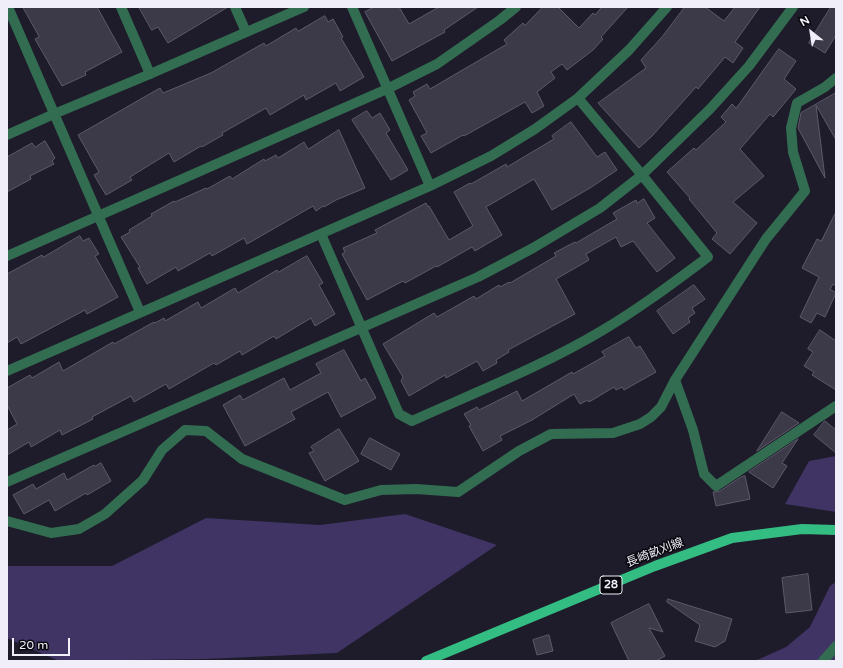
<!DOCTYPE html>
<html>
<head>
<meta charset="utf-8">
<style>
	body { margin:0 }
	#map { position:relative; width:843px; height:668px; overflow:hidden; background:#1e1b2a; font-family:"Varela Round",sans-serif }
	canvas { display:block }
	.frame { position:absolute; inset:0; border:8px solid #f0eef8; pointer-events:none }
	.north { position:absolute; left:791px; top:12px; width:40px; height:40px; -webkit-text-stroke:3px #08070d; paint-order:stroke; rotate:330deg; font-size:11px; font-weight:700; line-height:16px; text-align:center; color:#f0eef8 }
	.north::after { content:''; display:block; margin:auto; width:14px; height:18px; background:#f0eef8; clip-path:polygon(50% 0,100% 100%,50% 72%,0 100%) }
	.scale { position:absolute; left:12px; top:638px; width:58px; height:18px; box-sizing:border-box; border:2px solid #f0eef8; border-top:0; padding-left:5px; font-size:12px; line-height:14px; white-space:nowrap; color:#f0eef8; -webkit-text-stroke:3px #08070d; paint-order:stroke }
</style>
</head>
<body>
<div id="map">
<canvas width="843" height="668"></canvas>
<div class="frame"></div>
<div class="north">N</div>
<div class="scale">20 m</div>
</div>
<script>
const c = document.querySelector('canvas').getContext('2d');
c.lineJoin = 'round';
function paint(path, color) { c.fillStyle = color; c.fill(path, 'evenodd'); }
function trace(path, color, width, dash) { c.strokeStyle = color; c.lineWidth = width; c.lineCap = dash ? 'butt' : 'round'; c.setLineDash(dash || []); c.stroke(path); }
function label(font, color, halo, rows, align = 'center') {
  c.font = font + ' "Varela Round","Noto Sans JP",sans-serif'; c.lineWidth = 3; c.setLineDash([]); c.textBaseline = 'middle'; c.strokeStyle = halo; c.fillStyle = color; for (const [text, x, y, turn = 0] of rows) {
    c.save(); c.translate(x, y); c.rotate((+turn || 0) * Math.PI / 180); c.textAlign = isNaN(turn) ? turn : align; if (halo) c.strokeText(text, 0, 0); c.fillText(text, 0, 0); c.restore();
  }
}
const green = new Path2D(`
	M836,456V512L785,504L809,461Z
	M405,514L497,545L337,653L206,659L59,661L7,638V566H112L206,518L320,525Z
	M836,582V661H755L786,647L810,627L830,586Z`);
const building = new Path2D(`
	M23,7H97L122,52L85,72L86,75L62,86L35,39L39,37Z
	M139,7H228L168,43L158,27L152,30Z
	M375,7H399L409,24L439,7H478L444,30L445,32L392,61L365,12Z
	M543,7H558L579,28L593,13L595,15L602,7H628L601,37L603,39L593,50L567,70L562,64L551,72L555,78L537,92L544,106L532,113L525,102L464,136L463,135L431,153L421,136L427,133L409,100L415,96L413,92L427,84L430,89L507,44L504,40L523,23L525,25Z
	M685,7H705L724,21L735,7H760L735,42L743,48L733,63L725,57L698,89L696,87L652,136L639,148L598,103L646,68L641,60L662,37Z
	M831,7H836V35L825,53L809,43Z
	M325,16L328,22L333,19L343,37L341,38L364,77L340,91L336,83L306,100L304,95L270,115L266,108L222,133L223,135L202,147L201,146L174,162L169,153L130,177L132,180L106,195L94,175L99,172L78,135L160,88L163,93L211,73L264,43L266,46L296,28L298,31Z
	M779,49L796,61L784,79L796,89L773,117L770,114L740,149L764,176L733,202L757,223L730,254L712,239L717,233L689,199L690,198L667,172L694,148L696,150L726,122L721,117L732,104L736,108Z
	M836,93V140L816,105L825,178L798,128L801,113Z
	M367,111L372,118L380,113L390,130L386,133L408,170L391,180L352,120Z
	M571,122L597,157L605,152L617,170L590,188L552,210L534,179L486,207L502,235L475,251L472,247L437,267L436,266L405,283L403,281L367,300L342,254L345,252L343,248L377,233L375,230L426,203L428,207L429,206L449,240L473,226L454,192L470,183L471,184L506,164L507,167L554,139L552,136Z
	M339,130L365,188L336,200L324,207L323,206L316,211L313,206L247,244L244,238L212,256L210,253L178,271L176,267L147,284L138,268L140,267L121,237L130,232L129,230L152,216L151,214L174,201L175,202L206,188L207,189L230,176L232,179L264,159L265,161L276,155L278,158L304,142L308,149Z
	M45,141L55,158L52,161L54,164L30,176L31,179L7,192V157L32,143L35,147Z
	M644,199L655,218L647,223L675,258L657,272L633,241L621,247L616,237L586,254L589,260L556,279L575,314L508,350L509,352L496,360L497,363L483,371L477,361L446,378L445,375L409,396L401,381L403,377L383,344L434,313L437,317L474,296L476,299L499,285L500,287L509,282L510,283L556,256L554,253L575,242L576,243L617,219L613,213L636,200L637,203Z
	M836,212V286L833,284L830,289L836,293L825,317L817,313L811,323L800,317L819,277L802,268L817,239L821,241Z
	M80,236L83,241L89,238L99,254L95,256L118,297L87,314L85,310L21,344L17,337L7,343V274L42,255L43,257Z
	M307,256L323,283L319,285L335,314L315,326L311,318L276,339L274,336L242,355L240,351L216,365L214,363L169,389L166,384L134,402L131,396L92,417L93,419L62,435L60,430L31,447L29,442L7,455V430L17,424L7,405V388L30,375L32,378L59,362L63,371L113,342L114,344L154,322L155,323L164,318L165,321L198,302L201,308L235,288L238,293L277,270L278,272Z
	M694,285L705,299L692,308L695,313L688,318L690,322L673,334L657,311Z
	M820,330L836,341V390L812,375L814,372L804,366L813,352L808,349Z
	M629,337L636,348L640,346L656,372L624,390L622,387L616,390L614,387L589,402L588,400L580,404L574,394L532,420L500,436L502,440L483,451L469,426L471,425L464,414L477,407L479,410L517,391L522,401L572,372L573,374L605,356L602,352Z
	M344,350L361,381L365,378L376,398L341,417L328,392L291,412L295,419L245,446L223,405L240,395L243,400L284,378L290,390L321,373L316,364Z
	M782,412L799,423L757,451Z
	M825,421L836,430V453L814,435Z
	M339,429L359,461L325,481L309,453L314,451L311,447Z
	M370,438L400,454L391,470L361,454Z
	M798,439L782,463L787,466L773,488L749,472Z
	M101,463L111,481L87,495L86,493L55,511L49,500L24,514L13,495L33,484L36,489L64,473L67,480L94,465L95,466Z
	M745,476L750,499L716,506L713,492L720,491L741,477Z
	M808,574L812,610L786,613L782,578Z
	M668,599L732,619L725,641L715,647L695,641L700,625L667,602Z
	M649,604L663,632L649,628L665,656L656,661H629L611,623Z
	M549,635L553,651L537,655L533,640Z`);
const minor = new Path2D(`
	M8,7L140,312
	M121,7L150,74
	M235,7L246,32
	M352,7L430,186
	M321,234L399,414L412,421C476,392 543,366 603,330C640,308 673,283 708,257L642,175L578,98
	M7,256L387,89L437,64L500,20L516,7
	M7,371L430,186L491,156L535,129L578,98L629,50L667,7
	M675,380L693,430L704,474L716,486L836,406
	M7,482L478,277L533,248L600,208L642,175L710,109L749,66L793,7
	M7,521L51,533L79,529L105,514L143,480L162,450L185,430L206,431L242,459L345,500L381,490L416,489L458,492L519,451L551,434L613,433L640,424L651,417L661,407L675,380L753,259L766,239L805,191L793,152L791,128L797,103L825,87L836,78
	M823,661L836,646`);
const tertiary = new Path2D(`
	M7,135L54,114L150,74L304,7`);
const primary = new Path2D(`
	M426,661L655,566L732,538L802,529L836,530`);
const shields = [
	[611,585,22]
];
const shieldNames = [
	["28",611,585]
];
const streetNames = [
	["長崎畝刈線",655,553,-21]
];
paint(green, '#3f3463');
paint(building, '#3c3949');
trace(building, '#5c5a6b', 1);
trace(minor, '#336d51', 10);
trace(tertiary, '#336d51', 10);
trace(primary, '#34bd83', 10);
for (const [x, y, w] of shields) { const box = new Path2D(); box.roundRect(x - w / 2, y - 9, w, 18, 3); c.fillStyle = '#08070d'; c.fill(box); trace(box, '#f0eef8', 1); }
label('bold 11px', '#f0eef8', null, shieldNames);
label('12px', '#f0eef8', '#08070d', streetNames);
</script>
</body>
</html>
